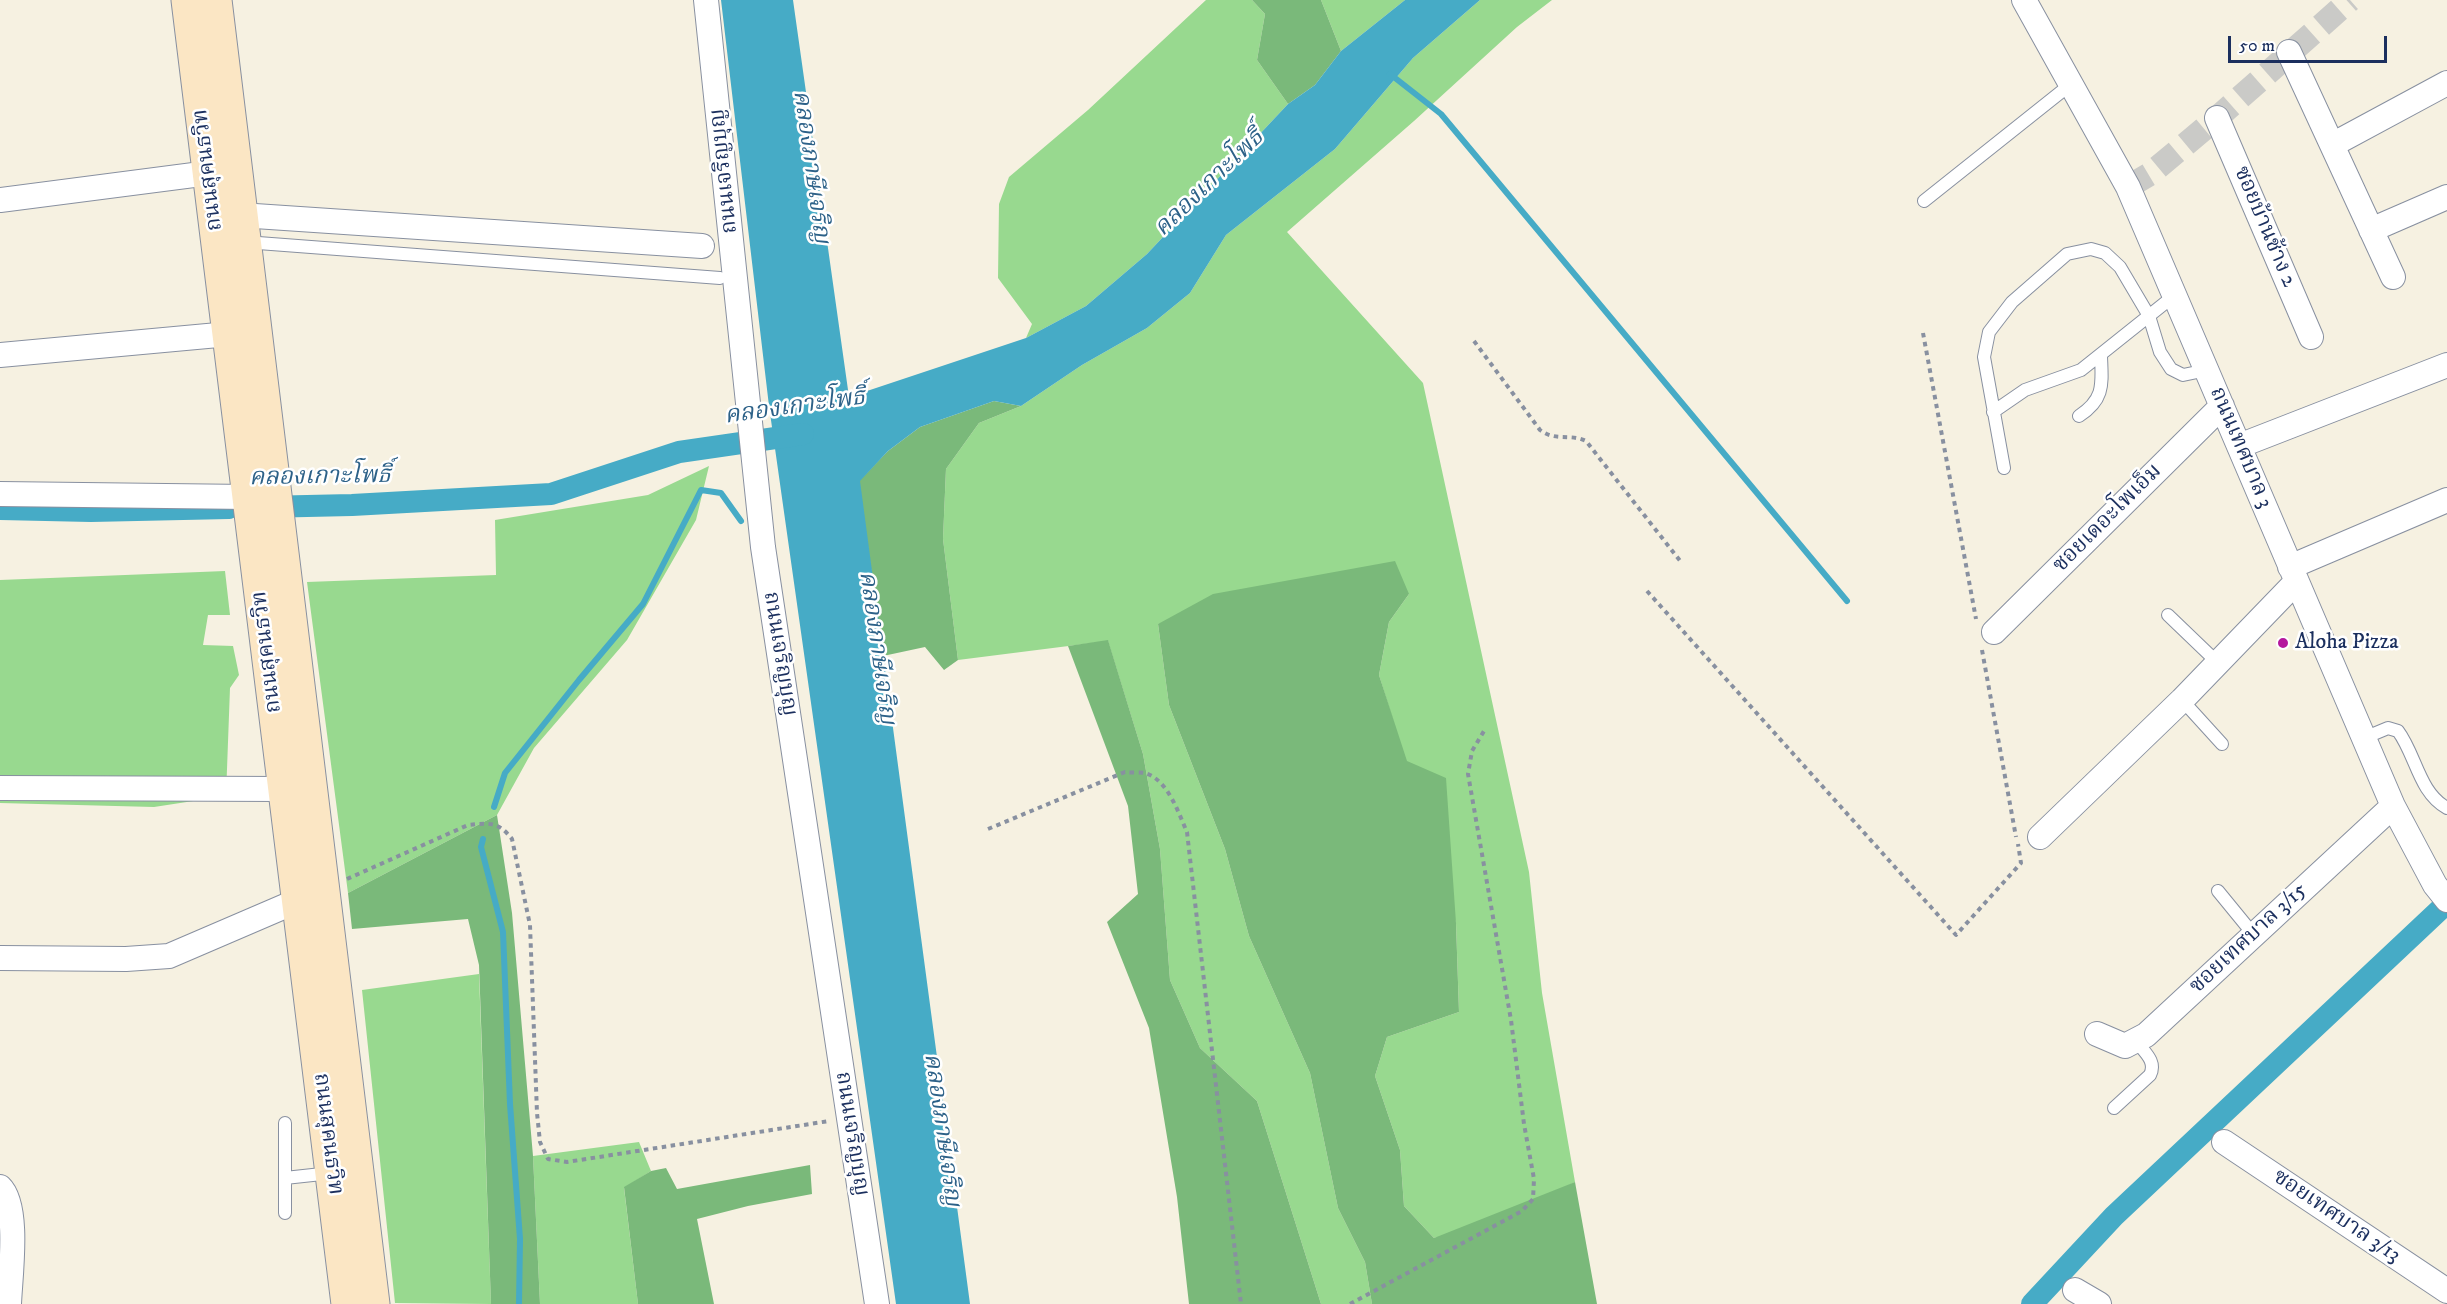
<!DOCTYPE html>
<html>
<head>
<meta charset="utf-8">
<style>
	body { margin:0 }
	#map { position:relative; width:2447px; height:1304px; overflow:hidden; background:#f6f1e1; font-family:"IM FELL DW Pica",serif }
	canvas { display:block }
	.scale { position:absolute; left:2228px; top:36px; width:159px; height:27px; box-sizing:border-box; border:3px solid #1b2f5e; border-top:0; padding-left:8px; font-size:18px; line-height:21px; white-space:nowrap; color:#1b2f5e; -webkit-text-stroke:4px #fff; paint-order:stroke }
</style>
</head>
<body>
<div id="map">
<canvas width="2447" height="1304"></canvas>
<div class="scale">50 m</div>
</div>
<script>
const c = document.querySelector('canvas').getContext('2d');
c.lineJoin = 'round';
function paint(path, color) { c.fillStyle = color; c.fill(path, 'evenodd'); }
function trace(path, color, width, dash) { c.strokeStyle = color; c.lineWidth = width; c.lineCap = dash ? 'butt' : 'round'; c.setLineDash(dash || []); c.stroke(path); }
function label(font, color, halo, rows, align = 'center') {
  c.font = font + ' "IM FELL DW Pica","Noto Serif Thai",serif'; c.lineWidth = 5; c.setLineDash([]); c.textBaseline = 'middle'; c.strokeStyle = halo; c.fillStyle = color; for (const [text, x, y, turn = 0] of rows) {
    c.save(); c.translate(x, y); c.rotate((+turn || 0) * Math.PI / 180); c.textAlign = isNaN(turn) ? turn : align; if (halo) c.strokeText(text, 0, 0); c.fillText(text, 0, 0); c.restore();
  }
}
const green = new Path2D(`
	M1206,0H1252L1265,14L1257,60L1288,104L1147,254L1086,306L1026,338L1032,324L998,278L999,204L1009,177L1088,110Z
	M1321,0H1405L1341,51Z
	M1480,0H1552L1517,27L1414,121L1287,232L1423,383L1529,872L1542,993L1575,1182L1495,1224L1434,1238L1404,1206L1400,1150L1375,1076L1387,1037L1459,1012L1456,923L1379,675L1389,622L1409,594L1158,624L1169,705L1225,849L1249,936L1310,1073L1338,1208L1365,1262L1372,1304H1321L1257,1101L1200,1048L1170,980L1160,849L1143,754L1108,641L958,660L943,539L946,469L979,423L1021,406L1082,365L1147,328L1190,293L1226,235L1335,149L1413,58Z
	M709,466L696,520L627,640L534,748L497,815L348,893L307,582L496,575L495,520L648,495Z
	M225,571L230,615H208L203,645L233,646L239,675L230,688L226,796L154,807L0,803V580Z
	M479,974L491,1304L395,1303L362,990Z
	M639,1142L651,1171L624,1188L638,1304H540L533,1156Z`);
const forest = new Path2D(`
	M1252,0H1321L1341,51L1315,85L1288,104L1257,60L1265,14Z
	M994,401L1021,406L979,423L946,469L943,539L958,660L944,670L925,647L883,656L859,481L888,451L920,427Z
	M1395,561L1409,594L1389,622L1379,675L1407,761L1446,778L1456,923L1459,1012L1387,1037L1375,1076L1400,1150L1404,1206L1434,1238L1575,1182L1597,1304H1372L1365,1262L1338,1208L1310,1073L1249,936L1225,849L1169,705L1158,624L1213,594Z
	M1108,640L1143,754L1160,849L1170,980L1200,1048L1257,1101L1321,1304H1189L1177,1197L1149,1028L1107,922L1138,894L1128,806L1068,646Z
	M497,815L512,913L533,1156L540,1304H491L479,965L468,919L352,929L348,893Z
	M810,1165L812,1194L748,1206L697,1219L714,1304H638L624,1187L651,1171L666,1168L677,1189Z`);
const water = new Path2D(`
	M721,0H793L849,397L1026,338L1086,306L1147,254L1288,104L1315,85L1341,51L1405,0H1480L1413,58L1335,149L1226,235L1190,293L1147,328L1082,365L1021,406L994,401L920,427L888,451L860,481L970,1304H896L769,406Z`);
const stream = new Path2D(`
	M1390,74L1441,114L1847,601
	M494,807L505,773L579,680L643,604L701,490L721,493L741,521
	M483,839L481,847L503,932L510,1104L520,1239L519,1304`);
const canal = new Path2D(`
	M262,507L352,505L551,494L679,452L803,434
	M0,509L91,511L229,508
	M2032,1304L2114,1216L2447,903`);
const minorTunnel = new Path2D(`
	M2128,187L2150,174L2217,118L2350,0`);
const path = new Path2D(`
	M1923,333L1976,619
	M1474,341L1540,430C1556,442 1569,433 1586,441L1681,562
	M1647,591L1956,935L2021,863L2018,844
	M1982,650L2016,837
	M988,829L1125,772C1131,773 1139,772 1145,773C1168,780 1178,812 1187,832L1241,1304
	M347,879L468,825C489,823 498,821 512,839L530,925L537,1113L540,1142L548,1159L567,1162L829,1121
	M1350,1304L1522,1211L1533,1199L1534,1179L1524,1124L1511,1020L1468,774L1472,751L1484,731`);
const service = new Path2D(`
	M1924,201L2071,84
	M245,242L720,278
	M1993,412L2025,390L2081,370L2175,295
	M2079,416C2105,399 2102,384 2101,356
	M2004,468L1984,357L1989,332L2012,302L2067,254L2091,249L2105,253L2120,267L2149,316L2160,352L2171,369L2183,375L2207,370
	M2168,615L2218,663
	M2182,700L2222,744
	M2364,738L2388,728L2398,731C2416,755 2419,793 2447,808
	M2218,891L2254,935
	M2114,1108L2150,1075C2157,1061 2144,1052 2136,1041
	M285,1123V1213
	M285,1178L331,1173`);
const minor = new Path2D(`
	M706,0L763,547L877,1304
	M2024,0L2128,187L2393,806L2435,885L2447,900
	M2289,52L2393,277
	M2217,118L2311,337
	M2332,145L2447,83
	M0,200L209,173
	M240,215L702,246
	M2371,230L2447,197
	M0,355L229,334
	M2239,446L2447,365
	M0,494L249,497
	M2290,567L2447,500
	M1994,632L2222,406
	M0,788L284,789
	M2040,837L2182,700L2296,582
	M0,958L126,959L169,956L311,895
	M2097,1034L2125,1046L2146,1035L2393,806
	M2224,1142L2447,1291
	M0,1187C20,1206 10,1277 9,1304
	M2075,1290L2099,1304`);
const secondary = new Path2D(`
	M188,0L348,1304
	M215,0L373,1304`);
const markers = [
	[2283,643,6,"#b5179e"]
];
const streetNames = [
	["ถนนสุคนธวิท",209,170,-97],
	["ถนนเจริญบุญ",725,171,-96],
	["ซอยบ้านช้าง 2",2264,227,67],
	["ถนนเทศบาล 3",2240,448,67],
	["ซอยเดอะโพเอ็ม",2108,519,-45],
	["ถนนสุคนธวิท",268,652,-97],
	["ถนนเจริญบุญ",779,654,81],
	["ซอยเทศบาล 3/15",2249,939,-43],
	["ถนนสุคนธวิท",327,1134,83],
	["ถนนเจริญบุญ",851,1134,81],
	["ซอยเทศบาล 3/13",2336,1217,34]
];
const poiNames = [
	["Aloha Pizza",2295,643]
];
const waterNames = [
	["คลองภาษีเจริญ",810,167,82],
	["คลองเกาะโพธิ์",1210,184,-44],
	["คลองเกาะโพธิ์",795,408,-8],
	["คลองเกาะโพธิ์",320,478,-1],
	["คลองภาษีเจริญ",876,648,82],
	["คลองภาษีเจริญ",941,1130,82]
];
paint(green, '#98d98f');
paint(forest, '#7ab97a');
paint(water, '#46abc6');
trace(stream, '#46abc6', 6);
trace(canal, '#46abc6', 22);
trace(minorTunnel, '#cacac7', 24, [24, 12]);
trace(service, '#8890a0', 14);
trace(minor, '#8890a0', 26);
trace(secondary, '#8890a0', 35);
trace(path, '#8890a0', 4, [4.5, 4.5]);
trace(service, '#fff', 12);
trace(minor, '#fff', 24);
trace(secondary, '#fbe6c4', 33);
for (const [x, y, r, color] of markers) { const dot = new Path2D(); dot.arc(x, y, r, 0, 2 * Math.PI); c.fillStyle = color; c.fill(dot); trace(dot, '#fff', 2); }
label('22px', '#1b2f5e', '#fff', streetNames);
label('22px', '#1b2f5e', '#fff', poiNames, 'left');
label('italic 24px', '#2c6188', '#fff', waterNames);
</script>
</body>
</html>
